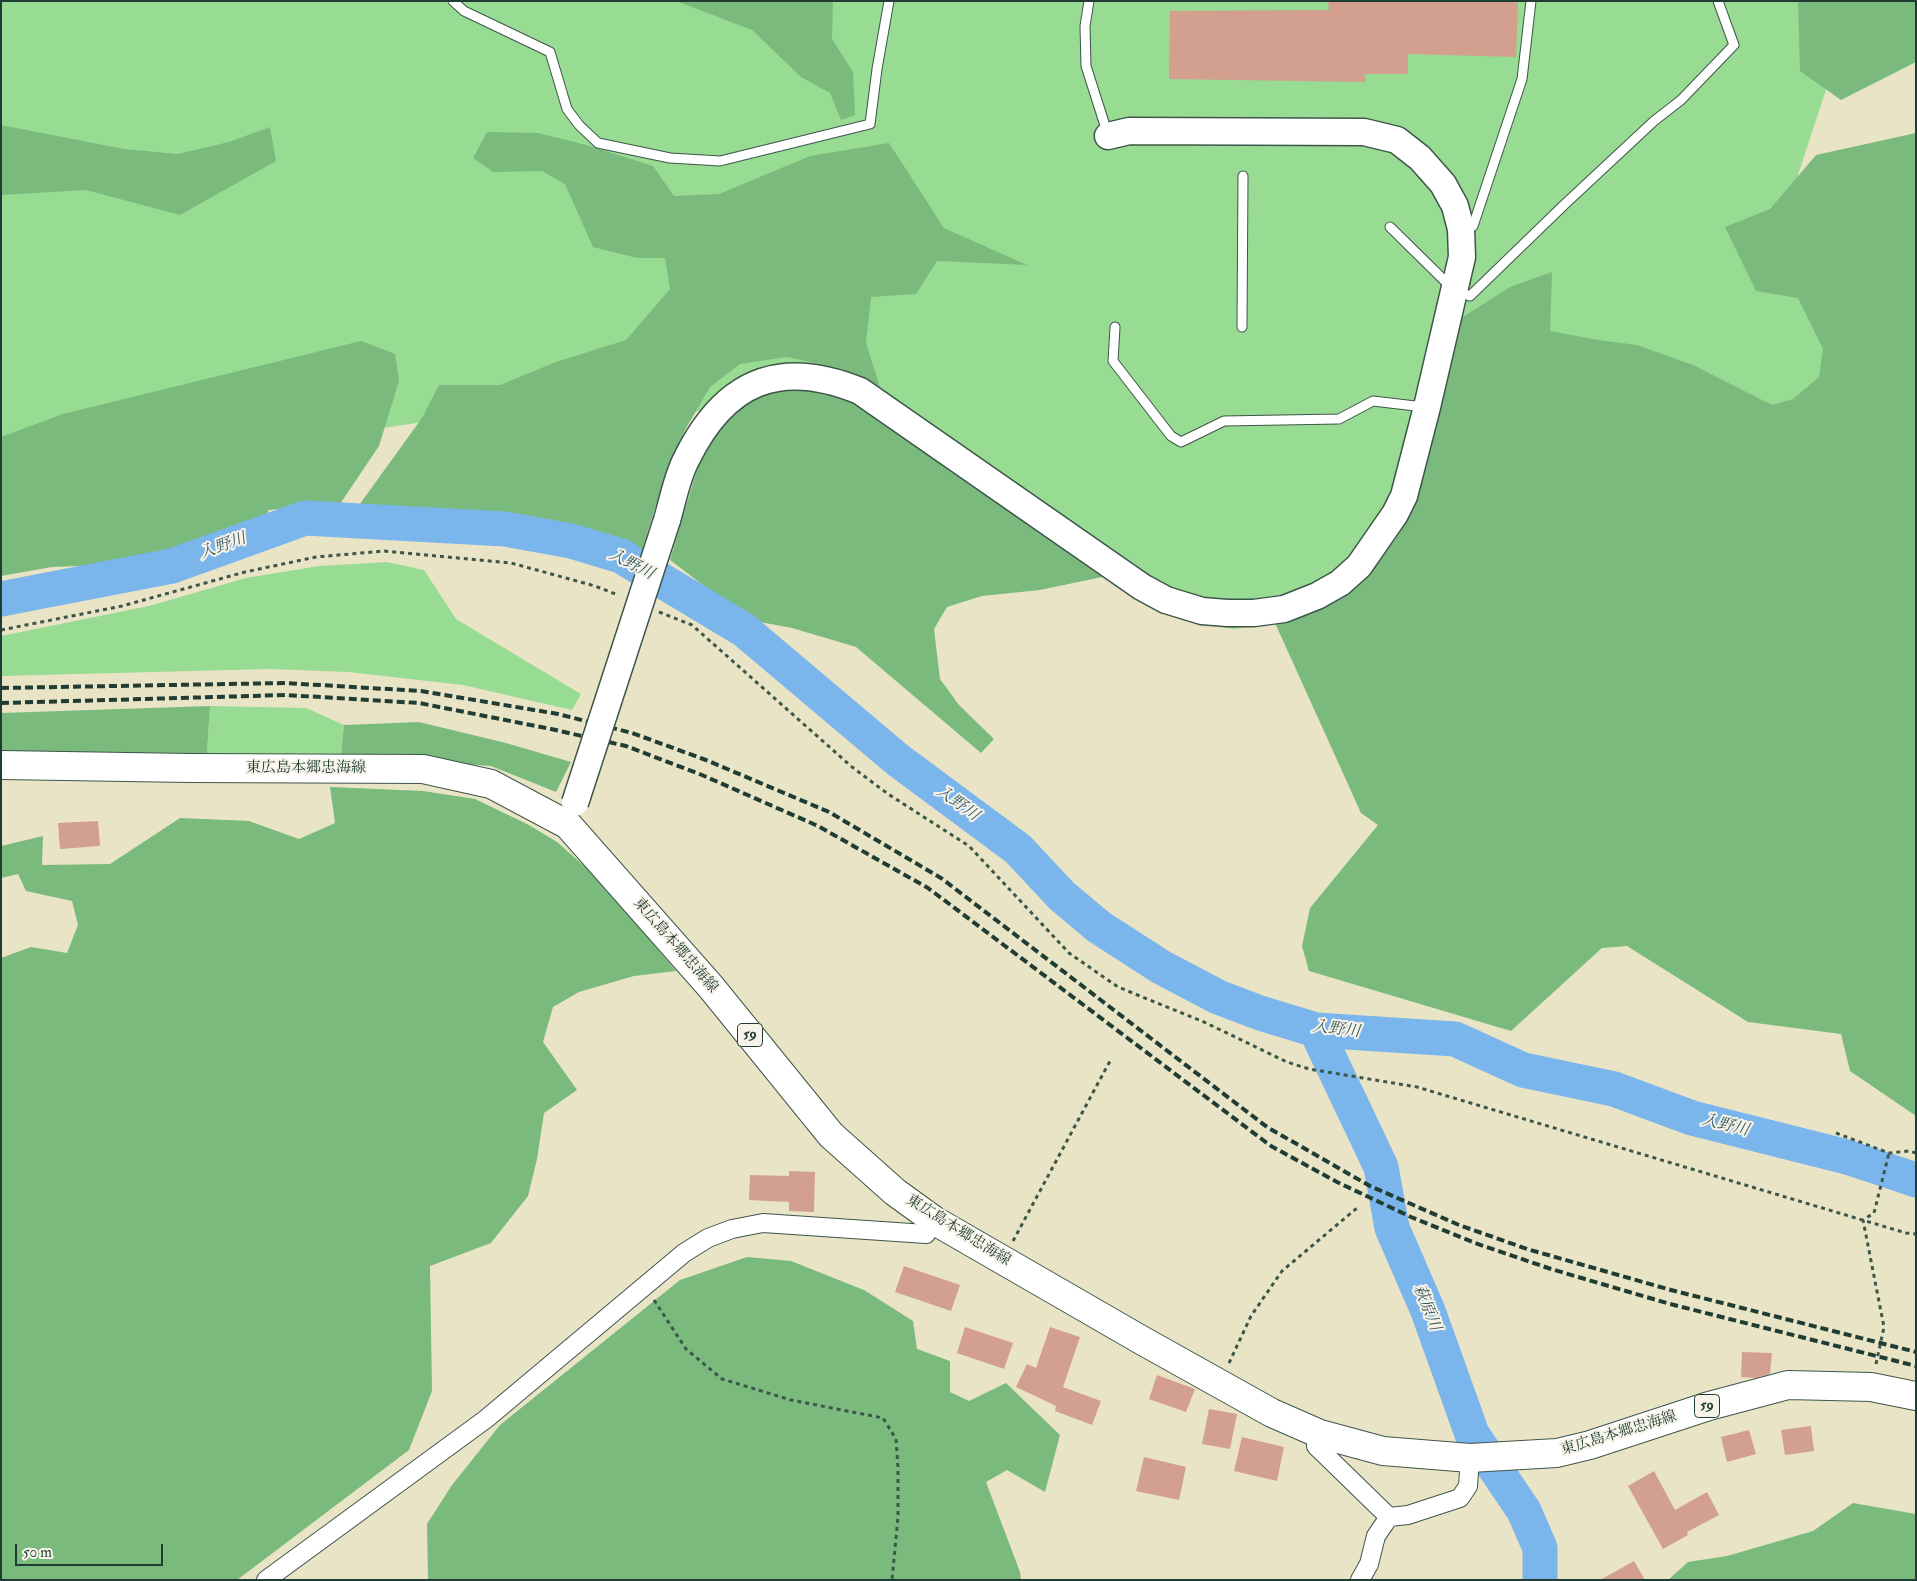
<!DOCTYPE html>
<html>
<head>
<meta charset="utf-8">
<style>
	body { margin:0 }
	#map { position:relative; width:1917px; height:1581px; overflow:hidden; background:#eae4c6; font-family:"IM FELL Double Pica",serif }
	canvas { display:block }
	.frame { position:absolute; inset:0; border:2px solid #1f3d34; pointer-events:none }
	.scale { position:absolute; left:15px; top:1544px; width:148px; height:22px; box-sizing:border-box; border:2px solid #1f3d34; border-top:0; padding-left:6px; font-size:15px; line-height:18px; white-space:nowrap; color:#1f3d34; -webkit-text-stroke:4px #f7f3e8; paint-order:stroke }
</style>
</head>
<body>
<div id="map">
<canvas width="1917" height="1581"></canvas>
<div class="frame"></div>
<div class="scale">50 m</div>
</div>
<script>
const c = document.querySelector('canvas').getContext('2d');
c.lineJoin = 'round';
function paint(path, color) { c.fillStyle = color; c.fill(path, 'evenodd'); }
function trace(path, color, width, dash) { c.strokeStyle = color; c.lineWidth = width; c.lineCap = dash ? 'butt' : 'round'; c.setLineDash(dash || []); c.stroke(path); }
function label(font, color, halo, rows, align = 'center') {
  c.font = font + ' "IM FELL Double Pica","Noto Serif JP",serif'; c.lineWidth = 4; c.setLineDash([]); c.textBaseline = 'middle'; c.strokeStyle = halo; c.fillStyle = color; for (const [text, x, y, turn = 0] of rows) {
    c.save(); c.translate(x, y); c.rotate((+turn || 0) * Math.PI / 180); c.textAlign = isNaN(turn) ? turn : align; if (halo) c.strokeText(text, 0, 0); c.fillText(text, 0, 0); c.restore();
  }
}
const green = new Path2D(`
	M1,1H1832L1844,35L1775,245L1858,362L1795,421L1378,597L1275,623L1234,629L1182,620L1107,576L837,447L624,392L1,485Z
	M387,562L424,570L456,619L581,694L572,710L463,685L348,672L270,669L1,676V636L149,606L246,578L319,566Z
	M210,706L306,708L344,725L341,755L207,754Z`);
const forest = new Path2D(`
	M676,1H833L832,39L853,72L855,115L841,120L830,93L801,77L752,30Z
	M1798,1H1916V62L1841,100L1800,71Z
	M1,125L124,149L177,154L229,142L270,127L276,161L180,215L86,190L1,195Z
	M487,132L538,133L590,146L653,166L674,196L719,194L810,156L889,143L944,228L1027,265L937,261L916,294L871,297L866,343L880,387L834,367L787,357L740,364L710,387L685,430L656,505L640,556L544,522L431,511L357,508L422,418L439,385H500L556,362L626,340L670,289L665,258H637L593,247L565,184L542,171L493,172L473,158Z
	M1916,133V1116L1850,1071L1841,1034L1748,1022L1627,946L1602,948L1511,1031L1309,971L1302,946L1310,908L1378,825L1361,813L1275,623L1365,578L1398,536L1413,506L1458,320L1510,287L1552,272L1550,331L1598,340L1637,345L1693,365L1772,405L1793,399L1819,377L1823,349L1798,298L1756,291L1725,227L1770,209L1816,155Z
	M361,341L395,354L399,381L379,446L340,504L269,510L255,531L215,550L153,563L52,567L1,576V437L63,414Z
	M776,387L830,390L869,408L1107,576L1040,590L982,596L947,607L934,629L940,679L959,705L994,739L981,753L856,647L792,628L749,620L670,560L705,442L734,405Z
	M210,706L207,754H1V713Z
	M419,722L506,743L571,762L556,792L491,766L341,755L344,725Z
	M330,787L423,791L475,799L529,825L557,842L600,880L676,971L634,976L579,992L553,1007L543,1042L577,1090L544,1113L537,1159L528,1196L491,1243L430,1266L432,1391L409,1450L237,1580H1V958L31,947L67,953L78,925L72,901L26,891L18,874L1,878V846L43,836L42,865L110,864L180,818L249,821L299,839L335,823Z
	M747,1257L791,1261L864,1290L913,1321L917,1349L950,1361V1392L969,1401L1006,1383L1060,1435L1045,1492L1007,1470L986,1482L1020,1572L1021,1580H428L427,1524L452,1485L500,1425L680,1280Z
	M1853,1503L1916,1514V1580H1668L1688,1562L1727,1556L1813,1531Z`);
const river = new Path2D(`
	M1,599L172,566L305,518L505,529L571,541L621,556L744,630L898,760L1018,849L1062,896L1099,927L1161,967L1218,997L1260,1013L1316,1030L1455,1039L1523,1070L1614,1089L1692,1118L1847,1157L1916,1180
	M1316,1030L1381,1167L1392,1228L1428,1311L1472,1434L1524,1511L1540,1548V1580`);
const building = new Path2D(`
	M1328,1H1518L1516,57L1408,54V74H1364L1366,82L1169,79L1170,11L1329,10Z
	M98,821L100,846L60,849L58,823Z
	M789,1171L815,1172L814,1212L789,1211V1202L749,1200L750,1175L789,1176Z
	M904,1266L960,1285L951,1311L895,1292Z
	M965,1327L1013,1343L1004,1369L957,1353Z
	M1050,1327L1080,1337L1063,1387L1101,1401L1092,1425L1055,1411L1056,1406L1016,1387L1027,1364L1036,1368Z
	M1742,1352L1772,1353L1770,1374L1755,1378L1741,1377Z
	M1157,1375L1195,1389L1186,1412L1149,1399Z
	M1209,1409L1237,1414L1230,1449L1202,1444Z
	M1811,1426L1814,1451L1785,1455L1781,1430Z
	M1749,1430L1756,1454L1727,1462L1721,1437Z
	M1242,1437L1284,1447L1277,1481L1234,1471Z
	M1144,1457L1186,1467L1179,1500L1136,1491Z
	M1654,1471L1675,1510L1707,1492L1719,1515L1687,1532L1688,1535L1663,1549L1628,1486Z
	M1634,1561L1645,1580H1600Z`);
const path = new Path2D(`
	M659,612L692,625L852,767L888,794L969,846L1069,953L1118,987L1204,1022L1287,1062L1309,1069L1417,1087L1906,1233L1916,1234
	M1,630L122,606L245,572L316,557L384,551L511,563L595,586L618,595
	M1836,1133L1889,1153L1909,1151L1916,1153
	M1013,1241L1110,1061
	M654,1300L686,1349L722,1379L791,1400L883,1418L896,1439L898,1468V1517L892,1580
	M1229,1363L1251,1316L1282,1271L1357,1208
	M1876,1364L1884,1327L1863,1220L1874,1213L1889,1153`);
const lane = new Path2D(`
	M453,1L464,11L550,52L567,109L579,125L598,143L670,158L720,161L870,124L877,69L889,1
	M1089,1L1085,26L1086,66L1108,135
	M1390,227L1454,290L1470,296L1565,204L1654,121L1681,100L1734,45L1718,1
	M1464,228L1473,226L1522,79L1531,1
	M1115,327L1113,361L1171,436L1181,442L1224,421L1339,419L1373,401L1424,407
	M1242,327L1243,176`);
const street = new Path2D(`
	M1320,1434L1316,1446L1389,1517
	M266,1580L486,1419L684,1253L708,1238L732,1229L763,1223L926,1234L935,1221
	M1360,1580L1369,1564L1376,1536L1389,1517L1408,1515L1460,1498L1468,1486L1470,1458`);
const secondary = new Path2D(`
	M667,520C673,500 677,476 687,458C725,381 780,358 860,391L1142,587L1166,600L1202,611L1227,613H1254L1284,609L1317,596L1340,583L1359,566L1395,514L1404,496L1427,407L1462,257L1461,229L1455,206L1443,184L1420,158L1397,140L1364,132L1129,131L1108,136`);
const primary = new Path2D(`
	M1,765L190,768L423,769L491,784L568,825L711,987L831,1135L895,1192L935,1221L1143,1341L1272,1413L1320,1434L1383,1451L1470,1458L1557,1453L1590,1445L1709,1406L1788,1385L1871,1387L1916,1396`);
const rail = new Path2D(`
	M1,688L285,683L421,691L558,714L632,733L706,760L829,812L941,878L1267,1127L1370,1186L1459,1225L1527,1249L1671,1290L1916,1352
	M1,703L286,695L419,703L551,729L626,746L702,775L818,826L928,888L1271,1146L1337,1182L1411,1217L1475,1243L1551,1269L1670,1304L1916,1366`);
const secondaryBridge = new Path2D(`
	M575,803L667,520`);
const shields = [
	[750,1035,25],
	[1707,1406,25]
];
const shieldNames = [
	["59",750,1035],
	["59",1707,1406]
];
const streetNames = [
	["東広島本郷忠海線",306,769],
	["東広島本郷忠海線",675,946,49],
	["東広島本郷忠海線",958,1231,32],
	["東広島本郷忠海線",1619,1434,-17]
];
const waterNames = [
	["入野川",223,547,-20],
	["入野川",631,565,27],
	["入野川",957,804,36],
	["入野川",1336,1030,7],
	["入野川",1725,1126,14],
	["萩原川",1426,1308,68]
];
paint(green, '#98db93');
paint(forest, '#7abb7d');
trace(river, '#7ab5ec', 35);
paint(building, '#d39f8f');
trace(lane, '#3d564a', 11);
trace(street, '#3d564a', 20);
trace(secondary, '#3d564a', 29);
trace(primary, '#3d564a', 30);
trace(path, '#3d564a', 3, [4, 4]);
trace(lane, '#fff', 9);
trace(street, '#fff', 18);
trace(secondary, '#fff', 26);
trace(primary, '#fff', 28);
trace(rail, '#1f3d34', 4, [8, 4]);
trace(secondaryBridge, '#3d564a', 29, []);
trace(secondaryBridge, '#fff', 26);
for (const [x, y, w] of shields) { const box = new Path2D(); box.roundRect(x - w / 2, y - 11.5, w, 23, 4); c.fillStyle = '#f7f3e8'; c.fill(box); trace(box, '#1f3d34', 1); }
label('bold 14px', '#1f3d34', null, shieldNames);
label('15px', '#1f3d34', '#f7f3e8', streetNames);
label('italic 16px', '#365b62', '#f7f3e8', waterNames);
</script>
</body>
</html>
